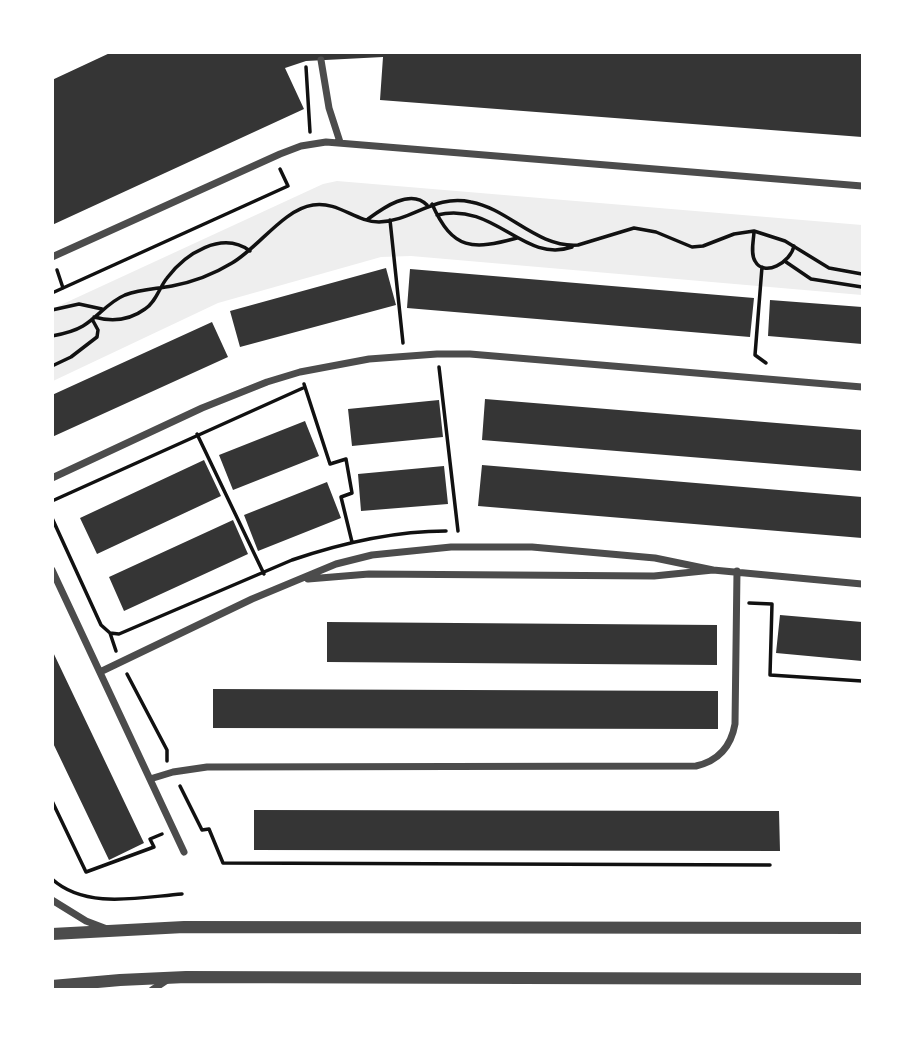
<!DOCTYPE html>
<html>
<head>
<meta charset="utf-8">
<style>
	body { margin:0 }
	#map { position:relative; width:915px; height:1042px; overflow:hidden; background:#fff; font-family:Montserrat,sans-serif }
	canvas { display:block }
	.frame { position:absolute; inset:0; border:54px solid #fff; pointer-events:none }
</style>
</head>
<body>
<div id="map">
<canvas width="915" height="1042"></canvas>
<div class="frame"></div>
</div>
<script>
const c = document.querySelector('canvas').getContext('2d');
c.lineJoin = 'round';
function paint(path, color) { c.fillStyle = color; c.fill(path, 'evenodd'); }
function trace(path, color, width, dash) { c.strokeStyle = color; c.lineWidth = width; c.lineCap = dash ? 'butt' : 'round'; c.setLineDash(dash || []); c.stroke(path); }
const green = new Path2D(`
	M337,181L862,225V295L411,256L381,257L218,303L53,381L52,309L323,184Z`);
const building = new Path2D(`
	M112,52H862V137L380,100L383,57L306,61L285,68L304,109L52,225V80Z
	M386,268L396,305L240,347L230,311Z
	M410,269L754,298L750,337L407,308Z
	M770,300L862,307V344L768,336Z
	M212,322L228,357L52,437V395Z
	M485,399L862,430V471L482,440Z
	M439,400L443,437L352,446L348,409Z
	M305,421L319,456L233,490L219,455Z
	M204,460L221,496L97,554L80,518Z
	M482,465L862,497V538L478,506Z
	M444,466L448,504L361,511L358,474Z
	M327,482L341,518L258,551L244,515Z
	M233,520L248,554L124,611L109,577Z
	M780,615L862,622V661L776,653Z
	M327,622L717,625V665L327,662Z
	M52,650L144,843L109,860L52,741Z
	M213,689L718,691V729L213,728Z
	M254,810L779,811L780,851L254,850Z`);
const path = new Path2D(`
	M306,67L310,132
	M432,204C453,251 473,250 517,238
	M437,215C495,201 523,264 572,247
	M368,219C383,208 411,188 427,205
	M390,220L403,343
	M754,231C754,239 750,253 755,261C764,278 791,262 794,246
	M786,262L811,279L862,287
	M762,267L755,355L766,363
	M57,270L63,288
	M52,293L288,186L280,169
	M52,310L79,304L102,309
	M94,317C112,322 130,320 145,309C156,302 159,288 167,278C185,254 222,230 250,251
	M52,336C63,334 73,332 83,326C98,317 108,302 125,295C141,289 156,289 172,286C193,282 214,274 232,263C258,248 284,209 313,205C338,201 356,222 379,222C413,221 434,194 471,202C509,209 537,248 578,245L634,228L656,232L692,247L703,246L734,234L754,231L785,241L829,268L862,274
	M52,366L71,357L97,337L98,330L92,319
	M439,367L458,531
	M304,384L330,464L346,459L352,493L341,497L352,542
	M197,434L264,574
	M52,501L303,388
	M52,518L101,625L110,633L119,634L292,560C342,543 393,531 446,531
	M749,603L772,604L770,675L862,681
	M110,633L116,651
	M127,674L167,750V761
	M180,786L202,830L209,829L223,863L770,865
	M52,801L86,872L154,847L150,839L162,834
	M52,879C86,910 141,897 182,894`);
const minor = new Path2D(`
	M321,60L329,108L340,142
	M52,257L280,154L301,146L326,142L862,186
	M52,478L202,408L267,382L300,372L369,359L437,354H470L862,387
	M52,570L184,852
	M308,579L369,574L654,576L713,570L862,584
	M100,672L252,599L336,564L372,555L451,547H532L655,558L713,570
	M150,779L173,772L207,767L696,766C718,761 731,747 735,724L737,571
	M52,900L86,921L107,929
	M152,990L167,980`);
const tertiary = new Path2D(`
	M52,934L184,927L862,928
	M52,986L120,980L186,977L862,979`);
paint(green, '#eee');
paint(building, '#353535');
trace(path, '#111', 3.5);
trace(minor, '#4c4c4c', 7);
trace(tertiary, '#4c4c4c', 12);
</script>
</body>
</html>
